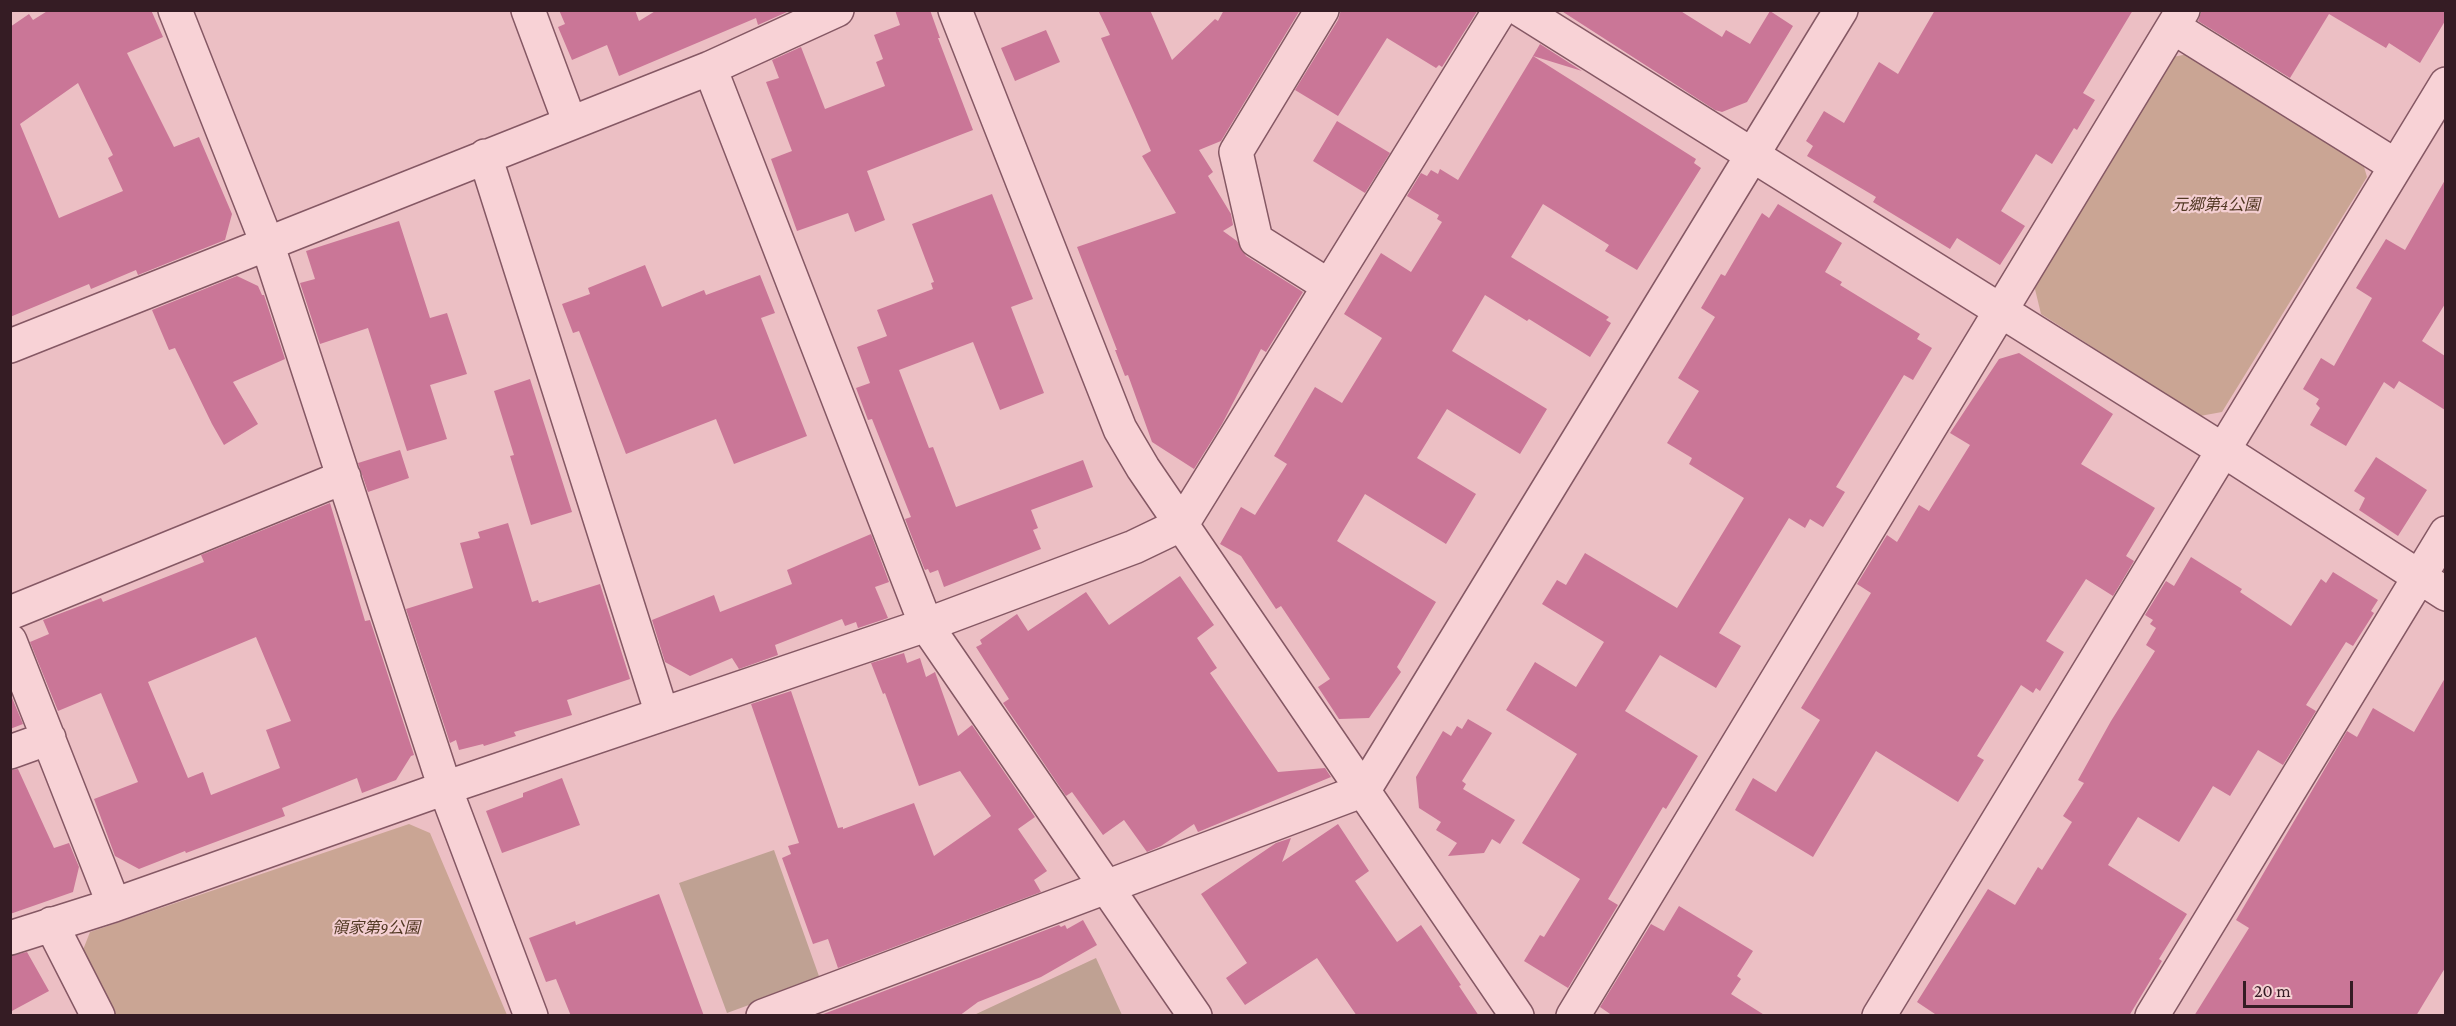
<!DOCTYPE html>
<html>
<head>
<meta charset="utf-8">
<style>
	body { margin:0 }
	#map { position:relative; width:2456px; height:1026px; overflow:hidden; background:#ecbfc4; font-family:"Crimson Pro",serif }
	canvas { display:block }
	.frame { position:absolute; inset:0; border:12px solid #351c24; pointer-events:none }
	.scale { position:absolute; left:2243px; top:981px; width:110px; height:27px; box-sizing:border-box; border:3px solid #351c24; border-top:0; padding-left:8px; font-size:18px; line-height:21px; white-space:nowrap; color:#351c24; -webkit-text-stroke:4px #f4cfd2; paint-order:stroke }
</style>
</head>
<body>
<div id="map">
<canvas width="2456" height="1026"></canvas>
<div class="frame"></div>
<div class="scale">20 m</div>
</div>
<script>
const c = document.querySelector('canvas').getContext('2d');
c.lineJoin = 'round';
function paint(path, color) { c.fillStyle = color; c.fill(path, 'evenodd'); }
function trace(path, color, width, dash) { c.strokeStyle = color; c.lineWidth = width; c.lineCap = dash ? 'butt' : 'round'; c.setLineDash(dash || []); c.stroke(path); }
function label(font, color, halo, rows, align = 'center') {
  c.font = font + ' "Crimson Pro","Noto Sans JP",serif'; c.lineWidth = 4.5; c.setLineDash([]); c.textBaseline = 'middle'; c.strokeStyle = halo; c.fillStyle = color; for (const [text, x, y, turn = 0] of rows) {
    c.save(); c.translate(x, y); c.rotate((+turn || 0) * Math.PI / 180); c.textAlign = isNaN(turn) ? turn : align; if (halo) c.strokeText(text, 0, 0); c.fillText(text, 0, 0); c.restore();
  }
}
const green = new Path2D(`
	M2193,53L2362,160L2367,177L2222,412L2200,416L2041,314L2034,285L2173,57Z
	M409,824L430,833L507,1015H112L81,955L90,932Z`);
const cemetery = new Path2D(`
	M774,850L820,979L727,1013L679,883Z
	M1096,958L1122,1015H974Z`);
const building = new Path2D(`
	M49,10H151L163,37L127,53L174,147L199,137L232,214L225,240L138,275L136,270L91,289L89,284L10,317V27L29,14L33,20ZM78,83L113,155L108,158L123,191L59,218L20,124Z
	M559,10H635L639,21L657,10L787,12L758,25L756,18L619,76L607,45L572,60L558,27L565,24Z
	M895,10H930L940,38H938L973,130L867,171L885,220L855,232L848,213L797,231L771,159L792,151L766,82L779,78L772,60L801,47L825,109L885,86L876,62L883,59L874,35L900,25Z
	M1098,10H1150L1172,60L1215,19L1218,21L1224,10H1300L1221,141L1199,150L1213,172L1208,176L1231,214L1233,225L1223,231L1237,241L1246,256L1303,292L1266,352L1261,349L1222,424L1194,469L1152,442L1128,375L1125,376L1115,350H1117L1077,247L1176,213L1142,156L1151,151L1101,38L1110,35Z
	M1341,10H1478L1442,67L1439,65L1436,68L1387,38L1338,116L1295,90L1338,20Z
	M1560,10H1679L1722,37L1726,30L1750,44L1770,11L1793,26L1747,102L1722,112L1715,110Z
	M1935,10H2133L2083,93L2095,100L2077,130L2074,128L2052,164L2036,154L2001,211L2025,226L2000,265L1957,238L1950,249L1873,202L1876,197L1807,156L1813,146L1806,141L1824,111L1844,123L1879,62L1898,74Z
	M2202,10H2445V21L2420,63L2389,43L2386,48L2329,14L2290,78L2198,21Z
	M1046,30L1060,62L1015,81L1001,48Z
	M1540,44L1582,71L1533,56Z
	M1533,56L1696,159L1694,163L1701,168L1637,270L1605,251L1609,245L1543,204L1511,257L1609,317L1606,320L1611,323L1590,357L1529,319L1527,321L1485,295L1452,351L1547,409L1520,454L1447,409L1417,458L1476,494L1446,544L1365,494L1337,541L1436,602L1397,667L1401,672L1369,718L1339,719L1318,687L1330,679L1281,606L1276,609L1241,556L1220,544L1241,507L1255,515L1287,464L1274,456L1315,387L1342,403L1382,338L1344,314L1381,253L1411,272L1442,222L1437,219L1439,215L1407,196L1421,173L1427,176L1431,170L1438,174L1440,169L1458,180Z
	M1337,121L1390,153L1365,193L1313,161Z
	M2445,180V304L2422,341L2445,356V410L2399,381L2394,389L2384,382L2346,446L2310,425L2320,408L2316,404L2319,399L2303,389L2321,358L2334,366L2372,298L2356,288L2386,239L2405,250Z
	M992,194L1033,299L1011,307L1044,393L1000,410L973,342L899,370L929,448L933,447L956,507L1083,460L1093,487L1031,510L1038,528L1033,530L1041,549L944,587L938,570L930,573L928,569L925,570L924,568L905,519L911,517L872,419L868,420L856,388L870,383L857,347L887,336L877,310L933,289L931,283L934,282L912,224Z
	M1778,204L1842,243L1825,272L1842,282L1840,285L1920,334L1917,339L1932,348L1913,380L1904,375L1836,487L1845,492L1823,527L1810,519L1805,528L1789,518L1719,633L1741,646L1716,688L1660,655L1625,711L1698,756L1666,809L1663,807L1608,899L1618,905L1568,988L1524,961L1540,935L1544,937L1580,879L1522,843L1577,754L1506,710L1535,662L1576,687L1604,642L1542,604L1557,580L1566,585L1585,553L1677,608L1744,498L1689,464L1692,458L1667,443L1699,391L1678,378L1715,317L1701,308L1721,274L1725,276L1762,213L1769,218Z
	M399,221L430,318L447,313L467,374L430,385L447,439L407,451L368,328L320,344L300,283L315,279L306,251Z
	M645,265L662,307L704,290L706,295L760,275L775,313L761,318L807,436L734,464L716,419L626,454L579,331L573,333L562,304L590,294L588,288Z
	M237,276L258,286L262,295H264L285,359L233,382L258,424L224,445L212,424L175,348L169,350L152,310Z
	M2019,353L2113,414L2081,464L2155,508L2126,556L2134,561L2113,596L2086,579L2046,641L2064,652L2040,691L2036,688L2033,693L2021,685L1977,756L1984,760L1958,802L1876,751L1813,857L1735,810L1753,778L1776,792L1820,720L1801,708L1871,593L1857,584L1887,535L1897,542L1919,505L1929,511L1970,445L1950,433L1999,359Z
	M530,379L572,512L531,525L510,456L514,455L494,391Z
	M400,450L409,478L368,492L358,463Z
	M2376,457L2427,490L2398,536L2359,510L2365,498L2354,491Z
	M330,503L365,621L370,620L414,755L411,756L396,780L362,793L357,778L282,808L285,816L186,853L185,851L139,869L115,856L94,799L138,782L101,693L58,711L30,642L49,634L43,620L101,598L103,602L204,562L201,555ZM256,637L291,721L266,730L280,768L211,795L203,772L188,778L148,682Z
	M508,523L532,602L538,600L539,603L600,584L630,679L567,700L572,715L514,732L516,736L484,746L483,744L459,750L456,740L450,743L406,609L473,588L460,543L480,538L478,532Z
	M871,534L889,582L875,587L888,618L858,628L856,622L845,626L842,619L775,645L778,655L739,669L732,658L690,676L665,662L652,620L714,595L720,612L792,584L787,570Z
	M2191,557L2242,589L2240,592L2291,626L2321,579L2326,583L2333,572L2378,600L2371,611L2374,613L2353,646L2346,642L2306,705L2316,711L2283,765L2258,750L2230,796L2213,786L2179,842L2138,817L2108,865L2187,914L2159,959L2162,961L2129,1016H1938L1917,1002L1988,889L2015,905L2038,867L2042,870L2072,822L2063,816L2084,783L2078,780L2111,721L2155,651L2146,645L2156,628L2150,624L2153,620L2145,615L2166,581L2174,586Z
	M1180,576L1214,625L1197,638L1217,668L1210,673L1278,772L1325,768L1331,777L1198,832L1194,824L1161,846L1147,852L1124,820L1103,835L1072,792L1066,796L1003,703L1009,699L976,647L982,644L980,640L1017,614L1028,631L1086,592L1109,625Z
	M904,653L907,663L920,658L926,677L935,672L958,736L972,725L1035,817L1018,829L1047,871L1034,880L1041,892L838,968L828,939L813,944L782,858L791,854L788,846L799,843L751,704L791,691L838,828L843,827V829L914,803L934,856L991,816L960,771L919,786L885,693L883,694L871,663Z
	M2445,678V968L2416,1016H2194L2249,928L2236,920L2347,731L2357,737L2373,708L2414,732Z
	M10,693L23,724L10,729Z
	M1468,719L1492,733L1462,781L1466,784L1463,789L1515,820L1500,844L1492,839L1484,853L1448,856L1457,843L1436,830L1441,822L1419,808L1416,777L1443,731L1451,736L1457,726L1462,729Z
	M18,769L54,848L69,843L79,867L73,892L10,914V770Z
	M562,778L580,825L502,853L486,811L523,797V793Z
	M1338,824L1369,871L1355,881L1397,942L1421,925L1461,985L1459,986L1479,1016H1357L1317,958L1245,1005L1226,978L1247,963L1201,894L1276,843L1291,838L1282,862Z
	M659,894L704,1016H571L556,979L546,982L529,938L575,921L576,925Z
	M1679,906L1753,951L1737,976L1741,979L1731,994L1766,1016H1613L1600,1007L1651,924L1664,931Z
	M1083,920L1097,945L1041,977L978,1002L959,1016H818L1059,925L1061,927L1065,925L1067,929Z
	M27,952L49,991L10,1012V956Z`);
const minor = new Path2D(`
	M175,10L267,243L445,788L531,1016
	M528,10L570,123
	M955,10L1120,429L1143,468L1517,1016
	M1322,10L1236,152L1256,240L1329,286
	M1521,10L2223,450L2446,594
	M2173,27L2396,166
	M710,68L926,625L1195,1016
	M485,156L662,714
	M10,346L710,68L837,10
	M10,613L344,477
	M10,641L114,905
	M10,752L49,738
	M51,924L98,1016
	M10,938L114,905L445,788L926,625L1134,547L1182,524L1500,10
	M763,1016L1364,790L1841,10
	M1573,1016L2183,10
	M1879,1016L2446,84
	M2152,1016L2446,533`);
const parkNames = [
	["元郷第4公園",2216,205],
	["領家第9公園",376,928]
];
paint(green, '#caa594');
paint(cemetery, '#bfa193');
paint(building, '#ca7697');
trace(minor, '#855864', 36);
trace(minor, '#f8d2d6', 33);
label('italic 16px', '#513823', '#f4cfd2', parkNames);
</script>
</body>
</html>
